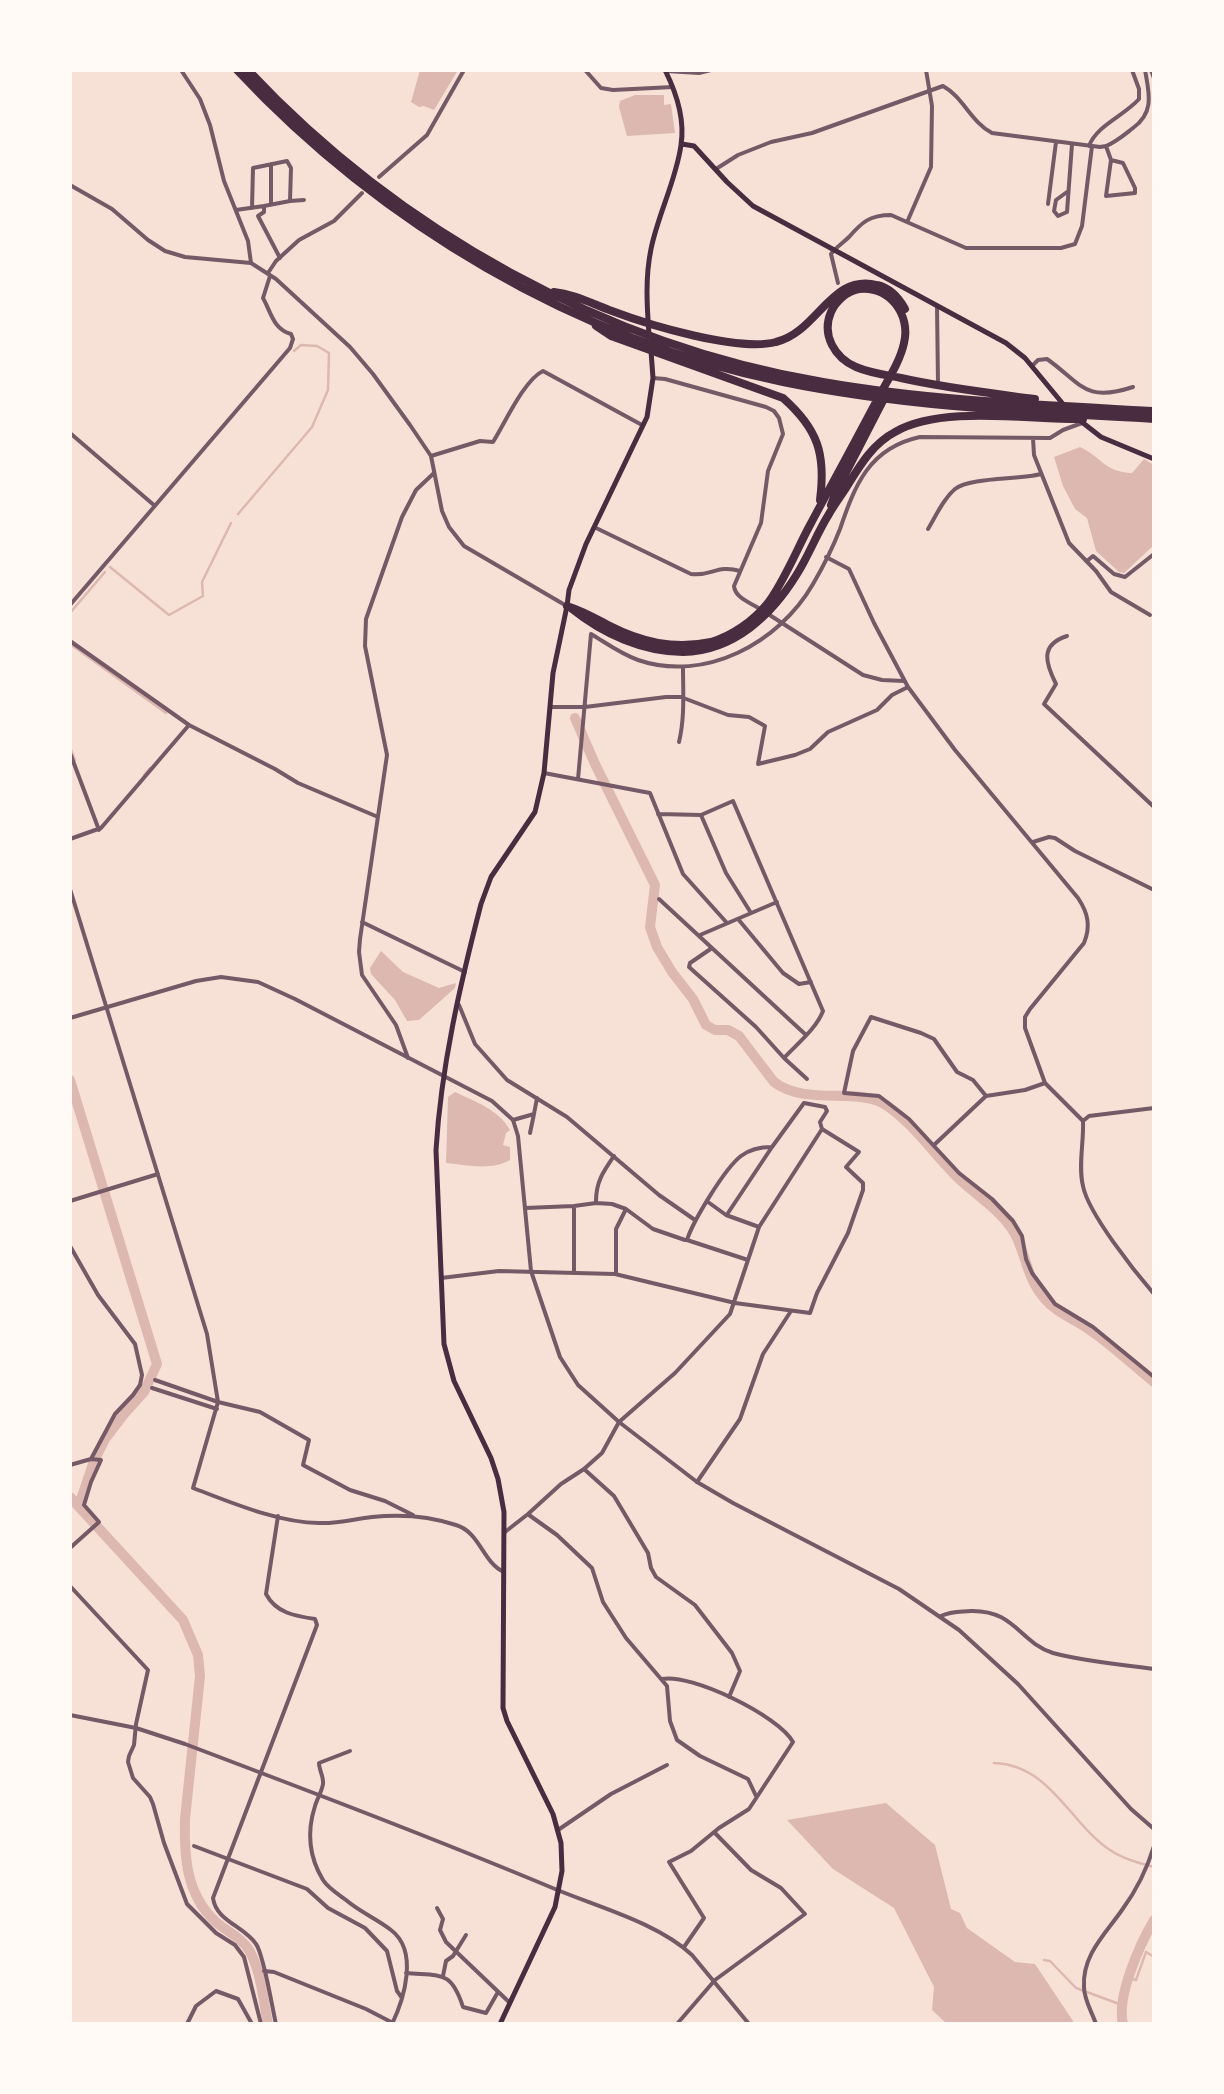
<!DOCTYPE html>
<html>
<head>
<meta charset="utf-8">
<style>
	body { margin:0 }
	#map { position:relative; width:1224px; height:2094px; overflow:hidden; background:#f7e1d7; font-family:"Alegreya Sans",sans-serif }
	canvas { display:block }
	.frame { position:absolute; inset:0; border:72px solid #fffaf5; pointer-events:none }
</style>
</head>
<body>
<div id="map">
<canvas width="1224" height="2094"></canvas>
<div class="frame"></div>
</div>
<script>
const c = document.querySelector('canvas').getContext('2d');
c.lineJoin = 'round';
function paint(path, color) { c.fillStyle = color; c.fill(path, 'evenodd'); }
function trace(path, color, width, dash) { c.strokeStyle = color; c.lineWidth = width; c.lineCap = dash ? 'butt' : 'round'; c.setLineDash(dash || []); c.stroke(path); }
const water = new Path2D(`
	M420,70H458L434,110L424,106L419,107L411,102Z
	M647,95H664V105L671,104L675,133L627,136L619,107L620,101L635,95Z
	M1080,447C1102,457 1104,472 1132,473L1144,459L1154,465V545L1124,573L1119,572L1096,551L1087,518L1075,509L1063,486L1054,457Z
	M381,951L403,972L439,988L456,983L455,988L419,1020L407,1021L395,1000L371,974L370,968Z
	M455,1092C476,1102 498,1109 510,1130L506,1133L503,1145L510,1147V1160C491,1171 467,1165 446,1163L448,1097Z
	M886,1803L935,1845L951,1909L960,1913L967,1928L1015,1962L1035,1964L1075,2024H947L932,2010L934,1987L894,1908L833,1869L787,1820Z`);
const stream = new Path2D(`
	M238,514L312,427L328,390L329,353L317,346L301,345L294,351
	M110,567L169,615L203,596L202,582L231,523
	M70,613L105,572
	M70,644L166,713
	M70,747L75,760
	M144,775L150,768
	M994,1763C1051,1765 1070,1824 1110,1850C1123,1859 1139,1863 1154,1867
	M1044,1960L1050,1961L1076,1988L1122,2005
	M1130,1978L1136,1980L1146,1952L1154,1957`);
const river = new Path2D(`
	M575,718L595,764L655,885L650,927L657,947L672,972L693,999L706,1025L715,1030H728L739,1036L774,1082C805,1106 859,1087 886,1105C914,1124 932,1152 956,1176C974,1194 997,1207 1012,1229C1026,1250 1025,1276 1044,1298C1057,1314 1078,1320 1094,1333C1115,1348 1134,1366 1154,1382
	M70,1080L157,1364L144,1392L125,1413L105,1439L94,1461L79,1505
	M70,1497L183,1620L198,1655L200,1676L185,1819C184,1856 186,1895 216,1922C226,1931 239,1936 247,1947C261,1967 263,2000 268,2024
	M1123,2024C1116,1997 1140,1944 1154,1920`);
const minor = new Path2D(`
	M181,70L200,99L210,125L224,181L248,241L251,263
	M585,70L601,88L613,90L673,87
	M1151,70L1154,78
	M666,71L699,73L711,70
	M1089,146C1097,125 1124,116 1139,99V89L1132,70
	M1106,146L1111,160L1106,196L1135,193V188L1123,163L1111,160
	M716,169L738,155L771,142L812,133L943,86C963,97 971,122 992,133L1100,147L1106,146C1116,142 1124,135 1133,128C1155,112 1149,93 1145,70
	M379,177L427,135L464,70
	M1067,192L1056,200L1054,211L1058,216L1067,212L1072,144
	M290,201L304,200
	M271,204V164
	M1048,204L1056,142
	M252,208L253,168L287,161L291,168L290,201L264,206
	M236,210L264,206V212L258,216L280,258
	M908,220L931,167L932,106L926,70
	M268,273L276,261L299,240L334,221L362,193
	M838,283L831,254C836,247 843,243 849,237C862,222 870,215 891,215L966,248H1061L1075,244L1082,226L1092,146
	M937,306L938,383
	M1032,366L1038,360L1047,359C1081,383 1084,403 1133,387
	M653,378L665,379L766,407L774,411L779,418L783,434L768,471L761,523L734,586C735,598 751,603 760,609
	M70,433L155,506
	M1033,438L1034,455L1069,543L1096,571L1111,592L1150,615
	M431,456L480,441L493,442C505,423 524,380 543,371L642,425
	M594,527L691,574C711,577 717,564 740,571
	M928,529C936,516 943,499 955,489C970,477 1019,480 1041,474
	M826,557L849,569L874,623L908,687L955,750L1078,898C1088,913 1091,926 1084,943L1030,1009L1025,1017V1028L1045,1083L1083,1121C1084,1142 1078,1166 1083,1186C1088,1213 1135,1272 1154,1294
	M1087,561L1093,556L1114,574L1125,577L1154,554
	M70,605L290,348L293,339L291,334C273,329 271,312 263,298L270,276
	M768,614L863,675L882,680L904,681
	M1067,636C1039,645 1046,664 1056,684L1044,704L1154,807
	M70,641L189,725L275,769L298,783L378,817
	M550,707H585L666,697H681L728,715L749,717L765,726L758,764L795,755L810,749L828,732L877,710L892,695L908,687
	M679,742C685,717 683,692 683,667
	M70,753L99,830
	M544,773L650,793L683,874L727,923
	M578,779L591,634C606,643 621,654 638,660C705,683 779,643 813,584C823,567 833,547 840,529C855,485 869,448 920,437L1050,438L1063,430L1082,423
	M658,814L701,815L733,801L823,1011C816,1029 798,1043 784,1058L756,1027L689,967L690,963L712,948
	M701,815L726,873L751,913
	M70,839L101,828L189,725
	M1033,842L1049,837L1055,838L1075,851L1154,890
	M70,889L207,1334L218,1402L193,1488C230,1502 279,1523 319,1523C337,1524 354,1519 372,1517C400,1514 429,1516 456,1525C480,1532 483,1563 504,1572
	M659,899L806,1035
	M738,919L783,973L799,984L811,982
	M362,922L465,972
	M700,935L777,902
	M459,1005L475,1044L507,1080L567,1117L659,1195L695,1220
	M408,1058L396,1025L362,975L359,952L360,939L387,755L365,646L366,619L402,517L416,490L434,473
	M784,1058L807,1079
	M986,1096L973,1080L957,1072L934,1039L921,1033L871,1017L853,1051L844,1093L879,1096L909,1119L959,1173L992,1199L1013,1221L1022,1236L1026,1259L1032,1273L1055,1304L1093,1327L1154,1377
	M513,1120L534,1114L537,1098
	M1083,1121L1089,1116L1154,1108
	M530,1133L534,1114
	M934,1145L986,1096L1025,1090L1045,1083
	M70,1201L158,1174
	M596,1201C596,1182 603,1172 614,1156
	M708,1202L726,1215L759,1227L822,1129
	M574,1206V1271
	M525,1208L574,1206L596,1203L612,1204L626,1209L653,1229L685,1240
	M728,1213L772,1147
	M70,1246L98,1295L135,1344L142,1375L140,1385L133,1395L115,1414L91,1459
	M748,1260L759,1227
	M616,1274V1229L625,1211
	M441,1278L499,1271L615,1274L735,1303L810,1313L817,1293L848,1233L863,1190V1183L846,1167L859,1152L822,1129L820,1122L827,1111L825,1107L804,1103L772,1147C761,1147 750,1149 741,1156C725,1168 693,1221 687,1240L748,1260L730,1314L675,1373L619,1422L602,1453L584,1469L561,1484L528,1514L505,1532
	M155,1380L218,1402L260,1412L309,1440L303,1465L350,1490L385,1501L413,1515
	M152,1388L217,1409
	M70,1465L91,1459L101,1460L91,1482L84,1505L99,1522L70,1548
	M584,1469L614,1496L648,1553L651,1568L656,1577L695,1605L732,1653L740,1671L729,1697
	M697,1482L740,1419L763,1354L791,1311
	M529,1515L557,1535L592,1568L603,1602L626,1638L667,1686L670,1721L677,1740L700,1756L748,1779L756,1796
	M70,1586L148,1670L136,1724L134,1745L129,1756L128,1762L133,1778L150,1797L153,1804L164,1843L187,1904L216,1933L235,1945L244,1957L261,2024
	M941,1616C951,1611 960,1612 971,1611C1015,1610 1019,1642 1053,1653C1085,1662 1121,1664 1154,1669
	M662,1679C691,1673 779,1716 793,1742L749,1809L719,1828L691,1851L669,1862L704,1918L684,1947
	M350,1751L319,1763C319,1770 324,1777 323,1784C322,1791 317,1799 315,1806C307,1831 309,1857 323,1880C328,1888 338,1894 346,1900C360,1912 377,1919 391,1930C419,1951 404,1999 392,2024
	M558,1830L611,1794L667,1765
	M194,1846L307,1889L328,1908L365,1928L387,1951L397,1991L402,1998
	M437,1908L443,1919L440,1930L446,1942L510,2003
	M264,1971L274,1972L366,2009L393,2023
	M406,1973C441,1976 451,1970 463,2007L486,2013L498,1992
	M443,1976L446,1961L453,1956L466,1935
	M187,2024L196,2006L216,1991L238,1999L252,2024
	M276,2024C272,2007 264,1955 256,1944C244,1926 216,1921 213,1898L317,1625L315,1619C295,1616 276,1613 266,1594L278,1516
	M677,2024L715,1980L805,1914L781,1888L751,1870L714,1832
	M1096,2024C1092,2012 1084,2000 1084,1987C1082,1955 1106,1933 1122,1910C1136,1891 1147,1869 1154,1846`);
const tertiary = new Path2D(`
	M70,185L112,209L148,240L165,251L185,257L251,263L276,279L350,347L373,374L410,425L431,456L442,511L449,527L464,546L565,605
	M70,1018L196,981L221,977L258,982L295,999L492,1101L513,1120L518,1136L531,1271L560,1357L578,1385L619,1422L697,1482L733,1503L899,1589L959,1630L1018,1684L1131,1809L1154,1829
	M70,1715L136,1728L185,1744C309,1791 433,1838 555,1889C598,1907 658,1923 692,1955L749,2024`);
const primary = new Path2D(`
	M682,144L694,146L727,182L753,206L1006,343L1025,358L1063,404
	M649,335C647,306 645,278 651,249C658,214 676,181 681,145C685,120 676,92 665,70
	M1078,419L1101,437L1154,459
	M500,2024L555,1907L562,1871L561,1843L553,1814L507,1721L503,1708L504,1512L498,1479L491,1458L454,1381L444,1344L436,1150C441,1067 460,985 481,904L491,877L535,812L544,773L553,673L567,606L569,590L586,544L647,417L653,378L651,351`);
const motorway = new Path2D(`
	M237,70C381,224 576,340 783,382C905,407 1030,412 1154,419
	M248,70C399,231 605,345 823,382C932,401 1043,405 1154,411
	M554,292C575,294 592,304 612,311C649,325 738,352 776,342C818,332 831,273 877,285C890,288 899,298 905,309
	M596,326L611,336L783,398C818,429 826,454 820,500
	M831,505L836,492L885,397
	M567,606C583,611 595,618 608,625C641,642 674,650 711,642C732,636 753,621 767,604C782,586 798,547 810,525C833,482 856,440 878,398C887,381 900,362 904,343C911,315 890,286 859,289C847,291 836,301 831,312C821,335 835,358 856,367C870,373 886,375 901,378C945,388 990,393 1035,399
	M572,609C603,634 643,652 683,652C734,651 772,615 797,574C809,555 817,533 829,514C834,505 840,497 846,488C859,467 872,444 895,432C942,405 1029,420 1083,419`);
paint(water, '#dcb8b0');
trace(stream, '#dcb8b0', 2.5);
trace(river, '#dcb8b0', 10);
trace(minor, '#755966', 4);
trace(tertiary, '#755966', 4);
trace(primary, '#4a2c40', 5);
trace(motorway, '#4a2c40', 8);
</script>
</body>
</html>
